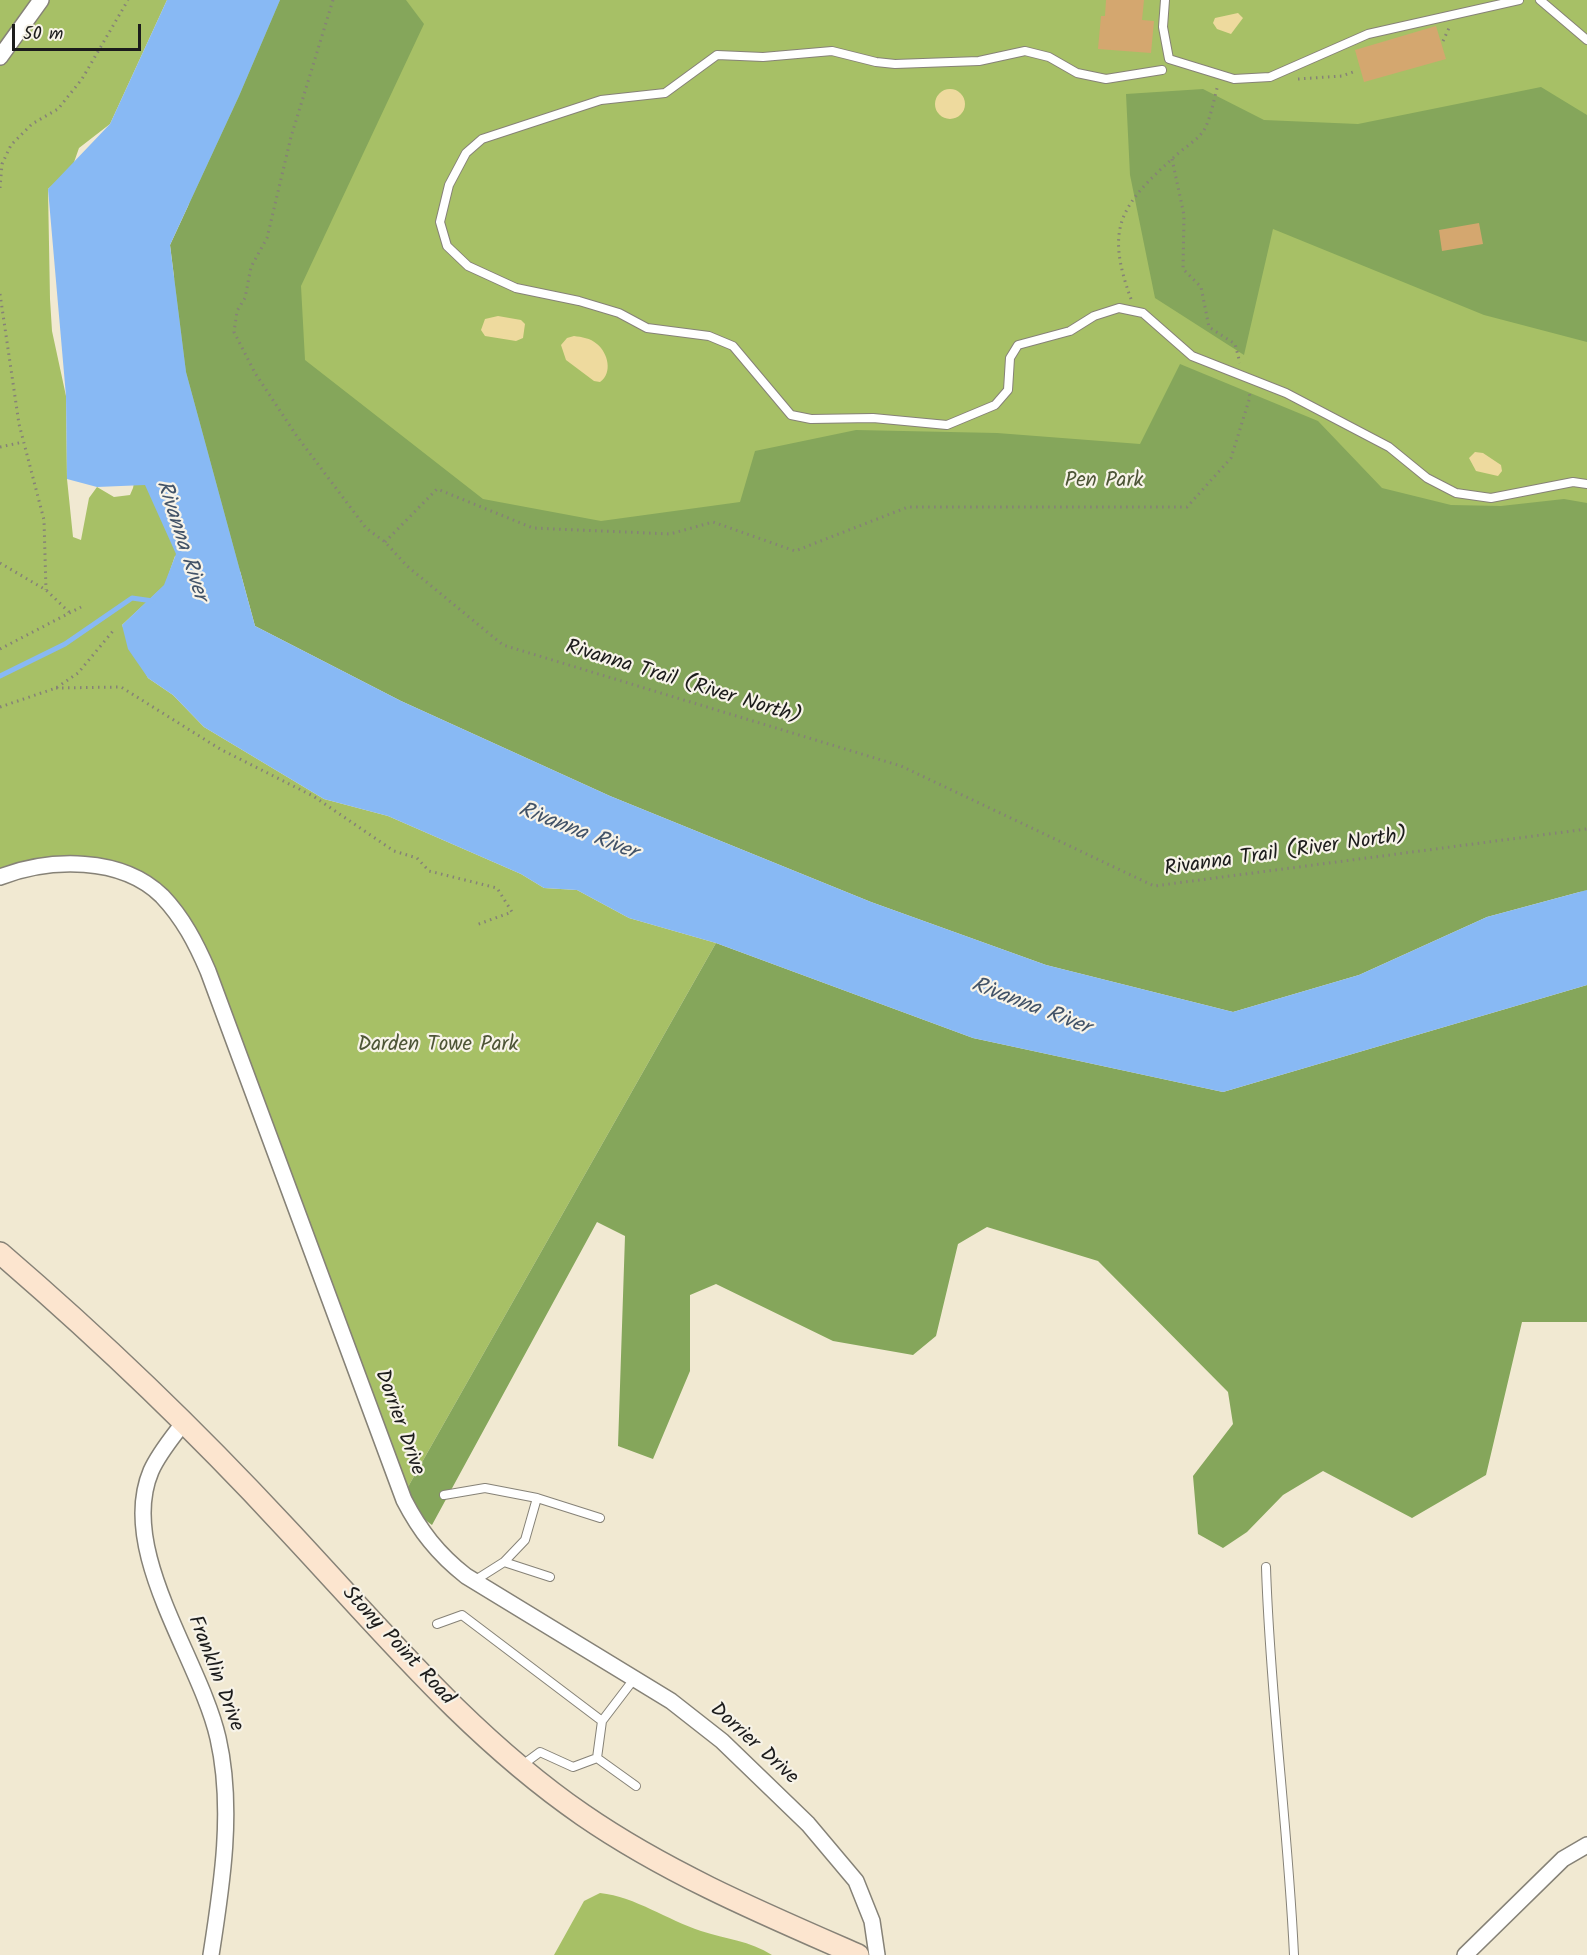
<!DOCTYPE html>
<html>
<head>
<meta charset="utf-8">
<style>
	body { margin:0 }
	#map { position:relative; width:1587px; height:1955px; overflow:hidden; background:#f1e9d2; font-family:Kalam,sans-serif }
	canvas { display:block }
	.scale { position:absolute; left:12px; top:24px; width:129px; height:27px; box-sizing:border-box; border:3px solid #1c1c1c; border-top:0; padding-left:8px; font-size:18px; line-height:21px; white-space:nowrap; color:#1c1c1c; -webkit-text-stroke:4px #f7f3e8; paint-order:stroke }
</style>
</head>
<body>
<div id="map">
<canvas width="1587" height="1955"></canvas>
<div class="scale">50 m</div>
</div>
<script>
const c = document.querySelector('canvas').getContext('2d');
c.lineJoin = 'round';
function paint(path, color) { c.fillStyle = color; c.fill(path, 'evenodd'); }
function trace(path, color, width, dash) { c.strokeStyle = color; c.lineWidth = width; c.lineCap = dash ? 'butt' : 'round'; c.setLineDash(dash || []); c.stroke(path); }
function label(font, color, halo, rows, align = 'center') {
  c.font = font + ' Kalam,sans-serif'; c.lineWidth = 4.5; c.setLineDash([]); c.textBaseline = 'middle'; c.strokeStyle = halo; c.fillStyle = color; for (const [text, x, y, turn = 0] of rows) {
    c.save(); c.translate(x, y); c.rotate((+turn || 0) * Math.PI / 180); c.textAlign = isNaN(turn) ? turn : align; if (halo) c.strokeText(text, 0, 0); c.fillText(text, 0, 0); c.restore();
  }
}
const green = new Path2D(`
	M0,0H167L110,124L79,148L72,168L48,189L50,299L52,331L66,396L67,479L73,537L81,540L89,498L97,487L114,497L130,495L133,488L229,0H1587V893L175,556L165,585L122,625L148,678L173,695L204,727L324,799L388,816L521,874L544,888L577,890L629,918L716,943L400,1501L214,987L165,902L128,880L89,871L46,870L0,880Z
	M600,1893C636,1897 667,1920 701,1931C726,1939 750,1941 772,1955H554L584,1901Z`);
const forest = new Path2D(`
	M280,0H406L424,24L301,286L305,360L483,499L601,521L740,502L755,451L856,430L997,433L1140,444L1180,364L1318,421L1382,488L1451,505L1501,506L1564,499L1587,503V890L1487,917L1359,975L1233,1012L1046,965L871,902L610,796L401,701L255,626L186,372L170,245L239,96Z
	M1541,87L1587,115V342L1484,315L1273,229L1244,355L1155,298L1130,175L1126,94L1203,89L1264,120L1358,124Z
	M716,943L973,1038L1223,1092L1587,985V1322H1522L1486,1475L1412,1518L1323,1471L1283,1495L1247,1532L1223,1548L1198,1534L1193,1476L1233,1424L1228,1392L1098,1261L987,1227L958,1244L936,1336L913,1355L833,1341L716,1284L690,1295V1371L653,1459L618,1446L625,1236L597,1222L432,1525L400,1501Z`);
const sand = new Path2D(`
	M1238,13L1243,18L1231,34L1217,29L1213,23L1215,18Z
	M935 104a15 15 0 1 1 30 0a15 15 0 1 1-30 0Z
	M498,316L521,320L525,324L523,338L516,341L485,336L481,330L485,319Z
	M574,336C582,337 590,338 597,344C608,353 613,373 600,382L594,381L566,360L561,345L567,338Z
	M1475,452L1483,453L1501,465L1502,471L1498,476L1476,471L1469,458Z`);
const water = new Path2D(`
	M167,0H280L239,96L170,245L186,372L255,626L401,701L610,796L871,902L1046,965L1233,1012L1359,975L1487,917L1587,890V985L1223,1092L973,1038L716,943L629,918L577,890L544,888L521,874L388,816L324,799L204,727L173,695L148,678L128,649L122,625L164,585L176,554L145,485L97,487L67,479L66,396L48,189L110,124Z`);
const stream = new Path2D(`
	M0,676L65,644L132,598L153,601`);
const building = new Path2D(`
	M1106,0H1144L1142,20L1154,21L1151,53L1098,49L1101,16H1105Z
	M1436,26L1446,59L1364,82L1355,50Z
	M1479,223L1483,244L1442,251L1439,230Z`);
const path = new Path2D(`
	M333,0L291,137L267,238L251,267L245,298L237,311L234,332L255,373L296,435L366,528L385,542L407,566L503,645L901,766L1154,886L1587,829
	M1443,41L1449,28
	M1298,79L1342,76L1356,71
	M1172,159L1184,215L1183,269L1201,287L1209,327L1235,344L1240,363
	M0,188L2,164L11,145L32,124L58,109L82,79L128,0
	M0,294L19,424L44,520L46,590
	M1131,299C1105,228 1120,206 1173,158C1182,149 1198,140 1204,130C1211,118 1214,98 1218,85
	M0,447L23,442
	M385,542L437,489L533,528L670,534L713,522L795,551L908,507H1187L1231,458L1250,397L1249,392
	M0,563L46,590L69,612
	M0,649L81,607
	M56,688L121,687L220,749L313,796L394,851L417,858L429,871L497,888L512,912L476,925
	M0,707L56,688L78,673L113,631`);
const service = new Path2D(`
	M1165,0L1163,27L1169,59L1234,79L1270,77L1368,34L1519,0
	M1540,0L1587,40
	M1162,70L1106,79L1077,73L1049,57L1025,51L979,61L895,64L876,62L832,51L763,57L717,55L665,93L601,100L482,139L466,153L449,185L440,222L447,246L468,266L516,288L579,301L619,313L647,328L709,336L733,346L791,415L811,419L873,418L947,425L995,405L1008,390L1010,358L1018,345L1070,331L1094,316L1119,308L1143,313L1192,356L1286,393L1389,447L1427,478L1456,493L1491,498L1573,482L1587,484
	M444,1495L485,1488L537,1498L525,1540L504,1562L474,1581
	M537,1498L600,1518
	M504,1562L550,1577
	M1266,1567C1270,1697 1288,1825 1294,1955
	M437,1624L462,1615L602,1721
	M597,1758L602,1721L634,1679
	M521,1766L540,1752L573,1767L597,1758L636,1786`);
const minor = new Path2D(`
	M0,57L41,0
	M0,877C50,858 121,856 162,896C183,918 196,943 208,971L404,1500C420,1531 438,1554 466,1576L671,1701L722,1741L808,1824L856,1881L872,1921L877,1955
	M184,1422C172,1438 159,1453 151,1471C117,1551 200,1659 218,1738C234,1808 222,1885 211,1955
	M1465,1955L1563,1859L1587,1845`);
const secondary = new Path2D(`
	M0,1253C100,1339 194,1429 284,1526C379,1627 467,1735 583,1815C667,1873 764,1914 858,1955`);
const parkNames = [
	["Pen Park",1104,482],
	["Darden Towe Park",438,1046]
];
const streetNames = [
	["Rivanna Trail (River North)",683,684,17],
	["Rivanna Trail (River North)",1286,854,-8],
	["Dorrier Drive",398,1423,70],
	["Stony Point Road",397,1647,47],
	["Franklin Drive",214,1674,69],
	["Dorrier Drive",753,1745,42]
];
const waterNames = [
	["Rivanna River",180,541,72],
	["Rivanna River",577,833,21],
	["Rivanna River",1030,1008,21]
];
paint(green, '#a7c066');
paint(forest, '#85a65b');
paint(sand, '#eeda9e');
paint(water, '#88b9f4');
trace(stream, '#88b9f4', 5);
paint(building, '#d4a76f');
trace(service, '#868277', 10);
trace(minor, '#868277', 18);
trace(secondary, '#868277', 24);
trace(path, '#868277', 3, [1.5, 4.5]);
trace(service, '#fff', 8);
trace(minor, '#fff', 15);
trace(secondary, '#fce5cf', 21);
label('21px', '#4d5536', '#f7f3e8', parkNames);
label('21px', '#1c1c1c', '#f7f3e8', streetNames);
label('italic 22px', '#425368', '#f7f3e8', waterNames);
</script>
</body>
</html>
